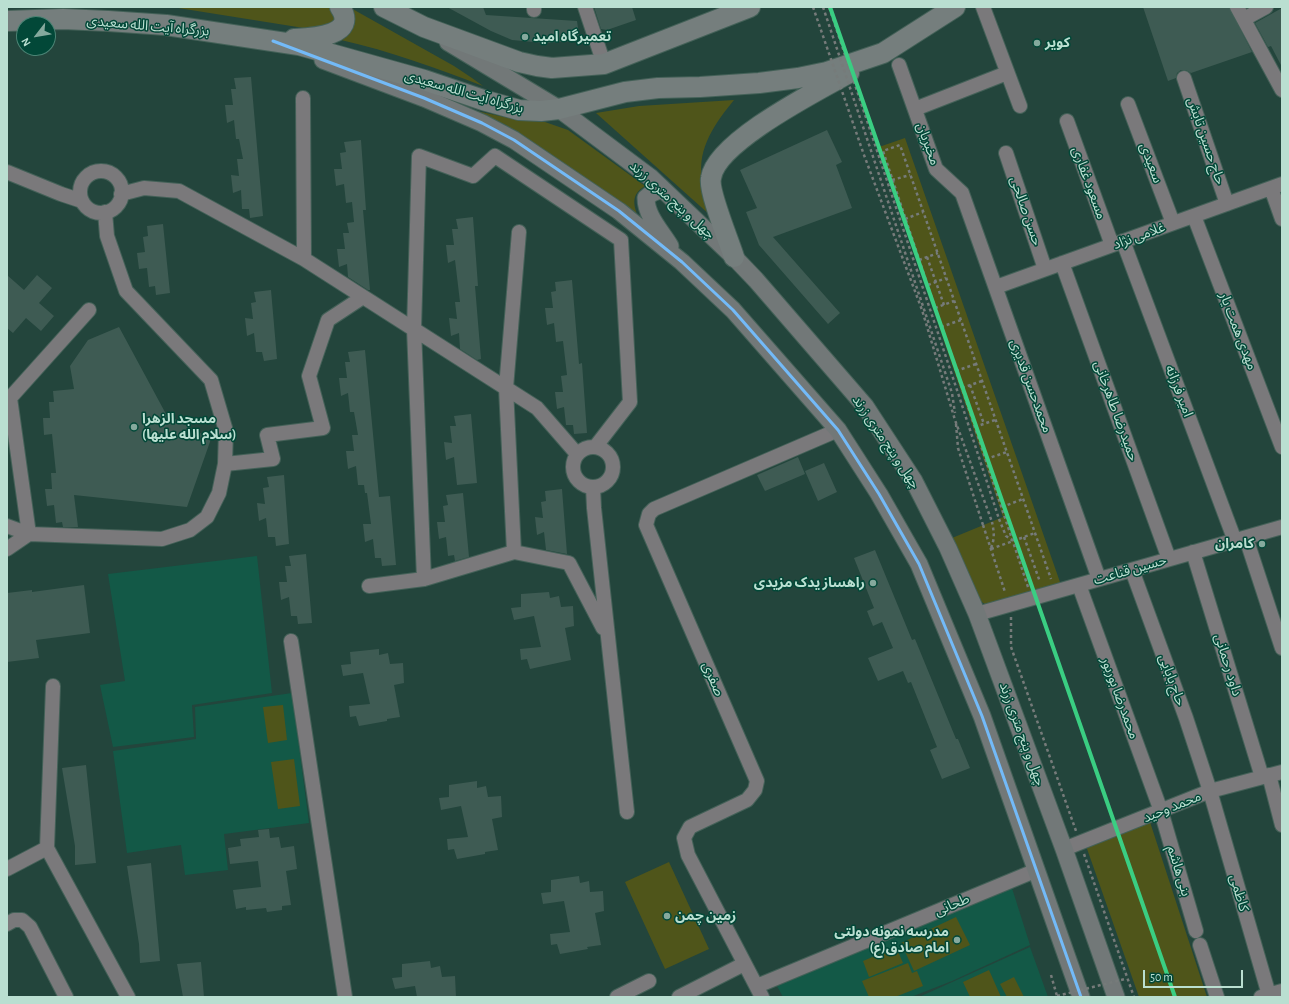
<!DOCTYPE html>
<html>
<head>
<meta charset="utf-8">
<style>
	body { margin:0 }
	#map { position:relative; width:1289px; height:1004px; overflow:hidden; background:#23453c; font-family:"Alegreya Sans",sans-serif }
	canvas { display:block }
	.frame { position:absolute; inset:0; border:8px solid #badfd1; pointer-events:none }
	.north { position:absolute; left:16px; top:16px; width:40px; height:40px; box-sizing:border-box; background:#024838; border:1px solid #4c8475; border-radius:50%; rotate:239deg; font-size:11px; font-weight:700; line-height:16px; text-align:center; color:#badfd1 }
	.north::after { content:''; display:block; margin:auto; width:14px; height:18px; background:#85a99d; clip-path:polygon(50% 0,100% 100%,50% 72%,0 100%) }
	.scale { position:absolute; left:1143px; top:970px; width:100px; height:18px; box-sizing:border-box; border:2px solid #badfd1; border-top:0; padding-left:5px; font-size:12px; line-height:14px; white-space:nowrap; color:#badfd1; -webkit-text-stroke:3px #024838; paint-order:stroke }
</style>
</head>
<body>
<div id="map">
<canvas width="1289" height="1004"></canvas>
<div class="frame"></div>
<div class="north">N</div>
<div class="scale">50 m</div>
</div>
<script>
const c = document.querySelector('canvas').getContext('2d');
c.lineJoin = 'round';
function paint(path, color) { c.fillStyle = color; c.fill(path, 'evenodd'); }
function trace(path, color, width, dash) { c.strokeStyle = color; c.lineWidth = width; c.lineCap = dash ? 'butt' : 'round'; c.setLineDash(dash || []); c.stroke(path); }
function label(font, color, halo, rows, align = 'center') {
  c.font = font + ' "Alegreya Sans","Noto Sans Arabic",sans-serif'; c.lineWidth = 3; c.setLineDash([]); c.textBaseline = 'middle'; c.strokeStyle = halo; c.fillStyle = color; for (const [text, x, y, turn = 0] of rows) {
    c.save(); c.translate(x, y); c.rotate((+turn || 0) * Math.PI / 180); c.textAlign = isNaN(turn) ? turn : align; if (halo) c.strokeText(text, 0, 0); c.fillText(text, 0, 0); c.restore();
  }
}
const built = new Path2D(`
	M257,556L272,693L192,705L194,737L113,747L100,685L125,681L108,574Z
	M292,693L309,823L224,834L228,870L185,875L181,845L127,853L113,751L196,739L195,707Z
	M1011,885L1030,945L952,981L911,997H783L777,986L897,935Z
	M1030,947L1048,997H919Z`);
const green = new Path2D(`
	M172,7H332L334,9V21L328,26L310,29Z
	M349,7L454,66L472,78L483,86C436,68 390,51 341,40C355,33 358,20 349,7Z
	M734,100C716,122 697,148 702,178C704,190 707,203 710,215L596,113L639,106Z
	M472,110L514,119L545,122L568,130L645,186C628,196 635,209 641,224L519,134L506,125Z
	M905,138L1061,585L991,605L985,604L980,601L952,538L1003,517L879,147Z
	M283,705L287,740L268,743L263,707Z
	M294,759L300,806L278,809L271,762Z
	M1150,822L1207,997H1139L1085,843Z
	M669,862L709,949L665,969L625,882Z
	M956,917L970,945L914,971L901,943Z
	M896,947L903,963L869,977L863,961Z
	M908,963L912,973L917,971L923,986L895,997H869L862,981Z
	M989,970L1001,997H970L963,982Z
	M1014,977L1024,997H1007L1000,984Z`);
const building = new Path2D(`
	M447,7H483L486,15L577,21L579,35L576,40L573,41L544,43L512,40L491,31Z
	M594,7H632L636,20L607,30L601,29Z
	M1143,7H1229L1252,52L1191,73L1186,70H1181L1177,73L1176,78L1168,81Z
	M1282,8V67L1271,46L1268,47L1255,23Z
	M251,77L263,216L250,218L249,209H242L241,190L233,193L231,175L239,176L237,159H243L239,139H236L234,120L227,123L225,105H233L231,89H236L234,78Z
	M827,130L842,162L836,165L852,208L773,237L840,313L828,324L759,245L746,212L757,208L740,170Z
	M361,140L366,210H363L370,290H368L348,277L347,264L339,267L337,249H345L343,233H349L347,223L354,222L352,202L346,203L344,184L336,186L334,169H342L340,153L346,152L344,142Z
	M473,217L478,286H475L481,359L477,360L460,349L459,333L451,336L449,318L457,319L455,302H460L455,260L448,263L446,245H454L452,229H458L456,219Z
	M163,224L170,293L156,295L155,286L149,287L147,268L139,269L137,253L145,252L143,237L148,236L147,226Z
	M7,275L24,290L37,275L52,288L39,303L54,316L41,331L26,318L13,333L7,328Z
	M572,280L579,364L582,363L587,433L574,434L573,425H566L564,407L557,409L555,392H563L561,376L567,375L563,341L556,342L554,323L547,325L545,308H553L551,292L556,291L555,282Z
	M271,290L277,359L264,361L262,352H256L254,333L247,336L245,318L253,319L251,303L256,302L254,292Z
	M119,327L166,414L211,439L187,507L74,495L78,527H63L62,522L56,523L54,505L47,506L45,489H52L51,473H56L52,434L44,435L43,418H50L49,402H54L53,391L74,389L70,366L88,340Z
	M365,350L379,497L390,496L396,565L382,566L381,558H375L373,539L365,542L363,524H371L367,493H365L364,485H358L356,466L348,469L346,451H354L352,435H358L354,412H350L348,393L341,396L339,378H347L345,362H350L348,352Z
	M471,414L477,483L457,485L454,457L446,460L444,442L452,443L450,426H456L454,416Z
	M798,457L805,474L765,491L757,475Z
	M824,463L837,492L818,501L805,471Z
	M284,475L289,544L276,546L275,537H268L266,518L259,521L257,503L265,504L263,488L269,487L267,477Z
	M562,489L567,554L546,550L544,532L537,535L535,517L543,518L541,502L546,501L545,491Z
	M463,493L469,557L455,561L454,555L448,556L446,537L439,539L437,522H445L443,506L448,505L446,495Z
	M875,550L912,640L915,639L956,739H958L970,768L942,779L930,750L937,747L911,682L908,683L903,671L878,681L868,658L893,648L882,622L873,626L867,611L874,608L854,558Z
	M306,554L312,623L298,624L297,616H291L289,597L281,600L279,582H287L285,566H291L289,556Z
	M84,585L90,633L36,640L39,658L7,662V593L32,590V592Z
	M549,592L550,598L559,596L561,607L573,606L574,626L565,628L571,660L530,669L527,659L521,660L520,649L541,647L534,616L514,620L511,608L521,607V594Z
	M379,649V655L388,653L390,664L403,663L404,683L394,685L400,717L387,719V721L359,726L356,716L350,717L349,706L370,704L363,673L343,676L341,665L351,664L350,652Z
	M86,765L96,863L75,865V846L62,768Z
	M477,781V788L486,786L488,797L501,796L502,817L492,819L498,850L485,852V854L457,859L454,849L448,850L447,839L468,837L461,806L441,810L439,798L449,797V785Z
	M269,829L270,838L279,837L281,848L294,846L297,869L286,871L291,905L282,906V910L267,912L266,908L246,910V907L236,909L233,890L261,887L258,861L230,864L228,848L241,846L240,839L259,837L258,830Z
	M151,863L160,961L140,963L139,944L127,866Z
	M579,876L580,883L589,881L590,892L603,891L604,911L595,913L601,945L587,947L588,949L560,954L557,944L551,945L550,934L570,932L564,901L543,904L541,893L551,892V880Z
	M430,961L431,968L440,966L442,977L455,976L456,997H417L415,986L395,989L392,978L402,977V964Z
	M201,962L204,997H183L177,964Z`);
const path = new Path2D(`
	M892,180L910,175
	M905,219L923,212
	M927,257L944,305
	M919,260L938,253
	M928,285L946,278
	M935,308L954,301
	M941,327L961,320
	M956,371L976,364
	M970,385L984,424
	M962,388L982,381
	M975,427L995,420
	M986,459L1007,452
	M1002,507L1023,499
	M999,519L1006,536L1012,540
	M983,525L1005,592
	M1024,537L1040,582
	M991,548C995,538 994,532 992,522
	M991,549L1035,533
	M1028,587L883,151L900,145L1051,579
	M1011,617V647L1076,831
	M1084,854L1134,997
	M1051,975L1057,996`);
const minor = new Path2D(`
	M534,7V10
	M585,7L604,64
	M983,7L1020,106
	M1237,7L1282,90
	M1244,19L1266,7
	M899,65L936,169L962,193L1099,579
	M1184,78L1227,204
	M303,98L304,259
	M1128,104L1173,223
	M915,109L1007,73
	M1067,121L1112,245
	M1006,153L1045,269
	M80 192a21 21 0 1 1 42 0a21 21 0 1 1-42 0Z
	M7,172L61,194L82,201
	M1271,188L1282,219
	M121,194L144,188L179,191L304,259L537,408L577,454
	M1194,216L1282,447
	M1123,241L1235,541
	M1062,263L1169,559
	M996,287L1282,184
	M573 467a20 20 0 1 1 40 0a20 20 0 1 1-40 0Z
	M225,464L273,459L267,435L323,428L309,376L328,320L363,297
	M593,487L594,508L627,812
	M7,526L29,534L162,539L190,530L207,517L219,493L225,464L226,431L211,380L126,291L107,236L105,212
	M29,534L10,398L89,310
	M1246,538L1282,648
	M7,549L29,534
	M514,552L506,388L519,232
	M1193,552L1262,777
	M1132,570L1186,718L1210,791L1269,995
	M424,579L414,329L419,156L473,176L495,156L621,240L630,402L596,446
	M1079,585L1161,811L1196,931
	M369,586L424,579L514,552L569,563L603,628
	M977,614L1282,527
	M291,641L345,997
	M53,686L47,848L128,997
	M1269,775L1282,825
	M1064,849L1210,791L1282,772
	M7,869L47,848
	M7,924L14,920H22L30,927L66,997
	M1200,945L1217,997
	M757,986L1037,870
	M617,997L649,981
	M679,997L744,964
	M762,997L688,855L684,838L690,827L747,800L755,790L757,781L646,525L649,514L654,509L838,430
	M1261,997L1282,991`);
const major = new Path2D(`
	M448,42L559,109L650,177L734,257L756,280L865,406L914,481L948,548L977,614L1064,849L1116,997
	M323,60L424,98L482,123L514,140L619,211L682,262L733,310L838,430L879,494L919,564L982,716L1081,997
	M662,189L652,193L646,198C646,216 661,231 670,246`);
const highway = new Path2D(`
	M384,7L424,27L519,62L537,66L552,68L604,64L750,7
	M7,21L63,19L108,21L166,25L299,45L424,80L483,100L519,110L541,111L559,109L625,92L658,88L700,87L759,83L798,78L827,72L883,53L955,7
	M294,39C312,38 359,36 340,7
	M734,257C729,241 708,191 711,178C716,142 817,91 849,73`);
const pathBridge = new Path2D(`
	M813,7L864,155L922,310L955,420L992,522
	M823,7L952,393L955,413
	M829,7L959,396L999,519
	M956,424L958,448L983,525
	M1057,996L1125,979`);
const bus1 = new Path2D(`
	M273,41L424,98L482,123L514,140L619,211L682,262L733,310L838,430L879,494L919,564L982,716L1081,997`);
const rail1 = new Path2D(`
	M830,7L1175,997`);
const markers = [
	[525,37,4,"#85a99d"],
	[1037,43,4,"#85a99d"],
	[134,427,4,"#85a99d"],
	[1262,544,4,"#85a99d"],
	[873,583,4,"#85a99d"],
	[667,916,4,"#85a99d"],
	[957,940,4,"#85a99d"]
];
const streetNames = [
	["بزرگراه آیت الله سعیدی",148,26,5],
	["بزرگراه آیت الله سعیدی",464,92,16],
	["حاج حسین تابش",1206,141,71],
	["مخبریان",928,144,70],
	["سعيدی",1151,163,69],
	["مسعود غفاری",1089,183,70],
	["چهل و پنج متری زرند",672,200,42],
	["حسن صالحی",1026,211,71],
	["غلامی نژاد",1139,236,-20],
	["مهدی همت یار",1238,331,69],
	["محمدحسن قدیری",1031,386,70],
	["امیر فرزانه",1179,391,69],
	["حمیدرضا طاهرخانی",1116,411,70],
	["چهل و پنج متری زرند",886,442,56],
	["حسین قناعت",1130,570,-16],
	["داود رحمانی",1228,665,73],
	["صفری",713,679,67],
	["حاج بابایی",1172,680,70],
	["محمدرضا بوربور",1120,698,70],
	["چهل و پنج متری زرند",1022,734,70],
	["محمد وحید",1172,807,-22],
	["بنی هاشم",1179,871,73],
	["کاظمی",1239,893,74],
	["طحانی",952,905,-23]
];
const poiNames = [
	["تعمیرگاه امید",533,37],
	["کویر",1045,43],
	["مسجد الزهرا",142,419],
	["(سلام الله علیها)",142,435],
	["کامران",1254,544,"right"],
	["راهساز یدک مزیدی",865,583,"right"],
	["زمین چمن",675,916],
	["مدرسه نمونه دولتی",949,932,"right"],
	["امام صادق(ع)",949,948,"right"]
];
paint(built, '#135947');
paint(green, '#4f551a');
paint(building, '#3e5b53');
trace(minor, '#446158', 16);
trace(major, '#446158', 19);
trace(highway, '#446158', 22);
trace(path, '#767b7a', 2.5, [3, 3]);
trace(minor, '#7a797b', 14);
trace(major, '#727878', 17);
trace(highway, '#757e7d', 20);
trace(pathBridge, '#767b7a', 2.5, [3, 3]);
trace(bus1, '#73baf8', 3);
trace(rail1, '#3ace82', 4);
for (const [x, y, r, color] of markers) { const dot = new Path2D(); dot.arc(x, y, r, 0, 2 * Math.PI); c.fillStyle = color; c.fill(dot); trace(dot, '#024838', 1.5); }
label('14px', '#badfd1', '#024838', streetNames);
label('bold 14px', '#badfd1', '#024838', poiNames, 'left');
</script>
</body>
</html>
